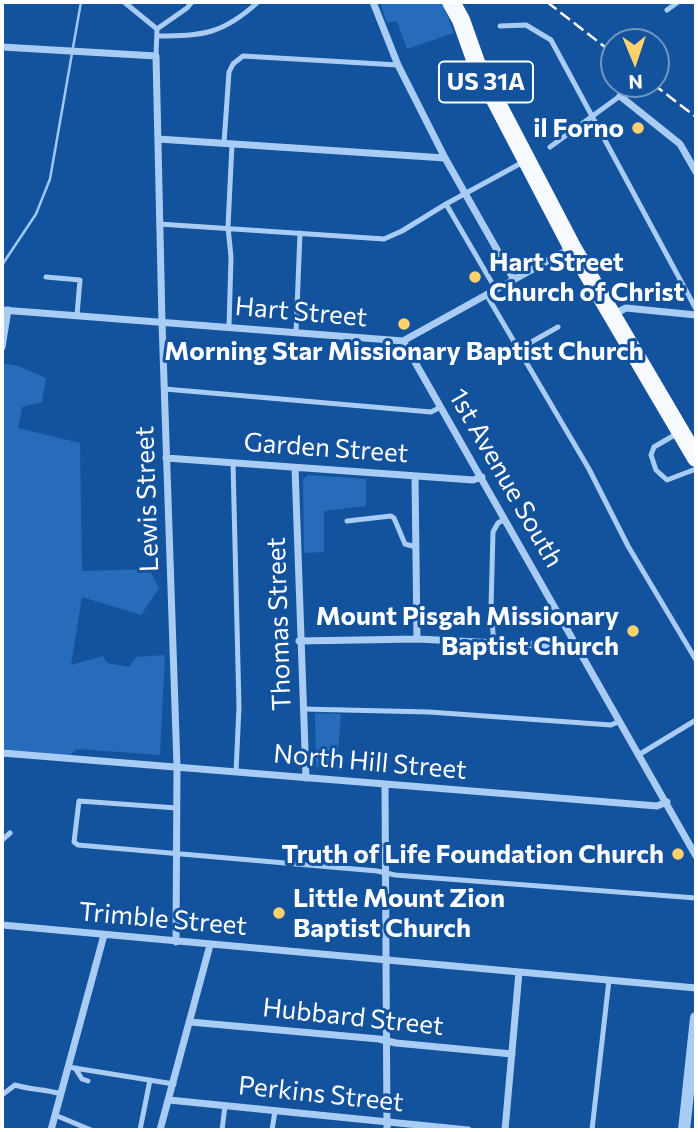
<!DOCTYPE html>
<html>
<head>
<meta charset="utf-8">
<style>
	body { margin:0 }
	#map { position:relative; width:698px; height:1132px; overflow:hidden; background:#13529d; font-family:Commissioner,sans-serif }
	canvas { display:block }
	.frame { position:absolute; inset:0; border:4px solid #fff; pointer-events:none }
	.north { position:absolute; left:600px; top:28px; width:70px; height:70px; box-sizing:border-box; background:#13529d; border:2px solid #7197c4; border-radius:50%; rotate:178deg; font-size:19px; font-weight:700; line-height:28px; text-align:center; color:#fff }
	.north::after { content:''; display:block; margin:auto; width:24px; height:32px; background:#ffd26c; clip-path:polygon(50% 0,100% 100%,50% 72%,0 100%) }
</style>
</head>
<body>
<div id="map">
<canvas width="698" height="1132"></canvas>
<div class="frame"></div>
<div class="north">N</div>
</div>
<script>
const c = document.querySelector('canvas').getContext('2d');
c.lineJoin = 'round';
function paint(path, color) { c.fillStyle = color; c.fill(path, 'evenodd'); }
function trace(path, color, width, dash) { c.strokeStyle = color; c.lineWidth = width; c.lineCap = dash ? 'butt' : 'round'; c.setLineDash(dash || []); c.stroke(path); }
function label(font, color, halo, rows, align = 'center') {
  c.font = font + ' Commissioner,sans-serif'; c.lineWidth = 6; c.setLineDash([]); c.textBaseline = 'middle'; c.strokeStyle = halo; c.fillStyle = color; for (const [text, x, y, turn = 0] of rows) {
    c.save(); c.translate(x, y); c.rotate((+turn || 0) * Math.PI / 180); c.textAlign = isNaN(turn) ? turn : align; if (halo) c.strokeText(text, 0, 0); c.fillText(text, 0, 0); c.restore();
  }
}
const green = new Path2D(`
	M380,2H442L454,33L407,49L397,21L387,23Z
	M2,363L18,366L46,378L42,402L22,407L18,428L80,443L82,571L149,569L159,588L141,615L82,597L71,665L103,656L107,663L129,667L136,657L165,655L160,755L77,749L64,760L2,757Z
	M308,475L366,479V506L324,511V552L304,553L303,479Z
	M315,713L341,714L337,768L316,767Z`);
const stream = new Path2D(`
	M2,265L36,214L50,179L81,2`);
const service = new Path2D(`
	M124,2L157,29L156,56
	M667,10L678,2
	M500,26L526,25L551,40L696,309
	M157,29L187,8L192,2
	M157,36C203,36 223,34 258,2
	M224,143L229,72L233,64L243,56L398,65
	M550,147L620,96
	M446,204L495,288
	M159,224L384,239L402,231L446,204L525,161
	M46,277L80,280L77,315
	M486,294L589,469L628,546L696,660
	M229,327L231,257L228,227L232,144
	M296,333L300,233
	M519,349L558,327
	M165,389L431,412L441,407
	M678,433L654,447L651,455L656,470L667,480L696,469
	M233,463L239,707L236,772
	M347,521L391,516L394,518L405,544L416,547
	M494,645L491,608L493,532L498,523L505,519
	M303,709L429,712L611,725L620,721
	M640,754L696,720
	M177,808L79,801L74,842L78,845L377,871L395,875L696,898
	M2,840L10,833
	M68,1067L174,1084
	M75,1068L82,1079L88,1081
	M2,1095L15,1085C31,1090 45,1089 61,1094
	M55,1115L91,1130
	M140,1130L150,1080
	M222,1130L225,1106
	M272,1130L275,1111
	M592,1130L609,980`);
const minor = new Path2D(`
	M373,2L398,65L445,158L513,278
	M2,47L156,56L162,322L177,766L176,942
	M620,96L680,144L696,172
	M158,139L445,158
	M2,310L403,341L571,248
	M614,314L626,308L696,315
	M403,341L696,856
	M2,347L8,310
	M166,458L473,480L482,477
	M295,468L306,778
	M415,476L417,639
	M299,641L417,639L577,647
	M2,753C220,769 439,790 657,806L667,802
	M385,785L387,1130
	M2,925L696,988
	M190,1022L379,1039L396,1043L512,1054
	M169,1100L468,1130
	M51,1130L104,935
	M160,1130L210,945
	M505,1130L519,972`);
const tertiary = new Path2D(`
	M684,1130L696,1018`);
const primary = new Path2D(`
	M451,2L461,20L477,65L572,247L696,458`);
const rail = new Path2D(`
	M547,2L614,54
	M653,84L696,117`);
const markers = [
	[638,128,7,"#ffd26c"],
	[475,277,7,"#ffd26c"],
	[404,324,7,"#ffd26c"],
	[633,631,7,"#ffd26c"],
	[678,854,7,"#ffd26c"],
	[279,913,7,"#ffd26c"]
];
const shields = [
	[486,82,94]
];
const shieldNames = [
	["US 31A",486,82]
];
const poiNames = [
	["il Forno",624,128],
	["Hart Street",489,262,"left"],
	["Church of Christ",489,292,"left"],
	["Morning Star Missionary Baptist Church",404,351,"center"],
	["Mount Pisgah Missionary",619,616],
	["Baptist Church",619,646],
	["Truth of Life Foundation Church",664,854],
	["Little Mount Zion",293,898,"left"],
	["Baptist Church",293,928,"left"]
];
const streetNames = [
	["Hart Street",301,312,5],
	["Garden Street",326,448,4],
	["1st Avenue South",506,478,60],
	["Lewis Street",147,499,-92],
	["Thomas Street",279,624,-92],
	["North Hill Street",370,762,5],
	["Trimble Street",163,919,5],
	["Hubbard Street",353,1017,6],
	["Perkins Street",321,1094,6]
];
paint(green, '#266cbb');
trace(stream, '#9cc8f7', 2.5);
trace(service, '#a9ccf4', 5);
trace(minor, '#a9ccf4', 7);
trace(tertiary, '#a9ccf4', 12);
trace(primary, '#f6faff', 18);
trace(rail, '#fff', 2.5, [12, 5]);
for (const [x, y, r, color] of markers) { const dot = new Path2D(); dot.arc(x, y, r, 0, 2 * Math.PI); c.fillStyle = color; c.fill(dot); trace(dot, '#13529d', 2.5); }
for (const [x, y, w] of shields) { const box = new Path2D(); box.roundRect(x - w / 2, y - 20.5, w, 41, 5); c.fillStyle = '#13529d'; c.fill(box); trace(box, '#fff', 2); }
label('bold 24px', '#fff', null, shieldNames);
label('bold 26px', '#fff', '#13529d', poiNames, 'right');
label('26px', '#fff', '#13529d', streetNames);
</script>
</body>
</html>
